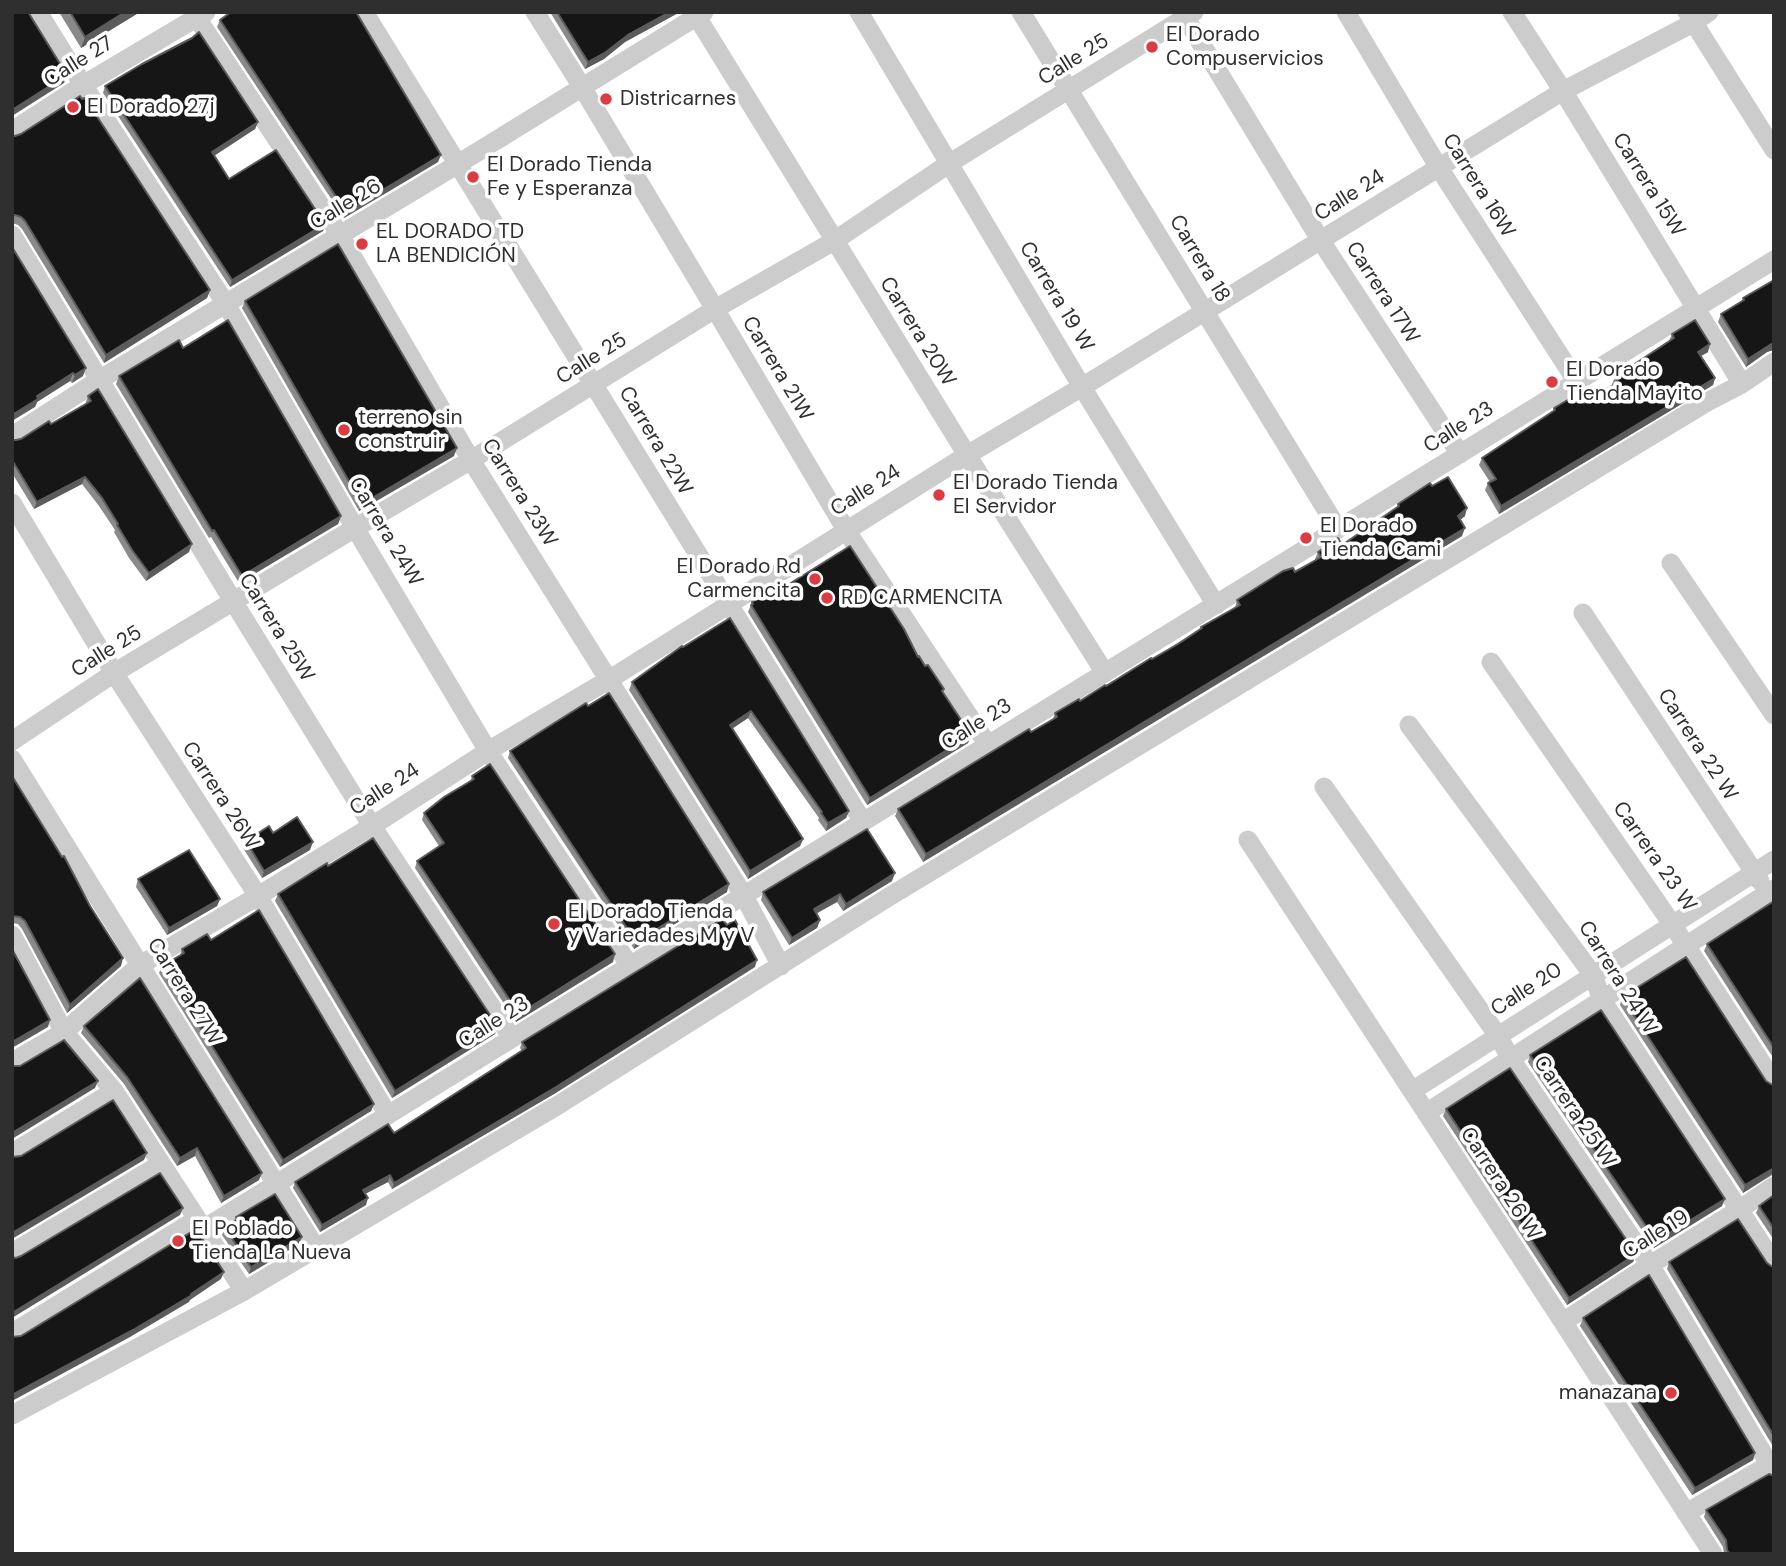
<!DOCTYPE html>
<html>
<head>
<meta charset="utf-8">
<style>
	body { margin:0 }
	#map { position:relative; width:1786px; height:1566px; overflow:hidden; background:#fff; font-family:"DM Sans",sans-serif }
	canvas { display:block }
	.frame { position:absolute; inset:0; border:14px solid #2f2f2f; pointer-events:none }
</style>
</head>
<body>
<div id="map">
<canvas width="1786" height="1566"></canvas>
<div class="frame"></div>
</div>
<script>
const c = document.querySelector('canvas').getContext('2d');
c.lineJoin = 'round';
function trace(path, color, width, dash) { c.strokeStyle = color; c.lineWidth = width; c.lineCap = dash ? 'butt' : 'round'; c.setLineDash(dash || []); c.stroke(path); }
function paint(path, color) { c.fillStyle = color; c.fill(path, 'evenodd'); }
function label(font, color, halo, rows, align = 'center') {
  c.font = font + ' "DM Sans",sans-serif'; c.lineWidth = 7; c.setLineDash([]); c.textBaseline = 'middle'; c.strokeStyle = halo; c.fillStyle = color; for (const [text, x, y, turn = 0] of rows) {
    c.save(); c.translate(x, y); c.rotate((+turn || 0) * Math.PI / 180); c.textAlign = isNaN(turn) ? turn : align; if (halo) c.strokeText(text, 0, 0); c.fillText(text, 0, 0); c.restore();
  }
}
const minor = new Path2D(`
	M38,12L83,85L226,304L355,528L488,751L630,966
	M193,12L340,235L471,460L744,896L781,966
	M364,12L863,822
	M535,12L582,87L715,309L846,530L988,745
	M694,12L967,455L1105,673
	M859,12L1082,387L1216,605
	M1021,12L1338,529
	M1182,12L1321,241L1460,454
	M1346,12L1439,168L1577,382
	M1512,12L1563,91L1742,384
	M1687,12L1774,150
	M12,131L83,85L206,12
	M12,235L233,601L372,826L512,1038
	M12,436L99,380L458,164L704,12
	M12,503L114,673L258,896L388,1115
	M1671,563L1774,715
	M1583,613L1760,881
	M1491,662L1672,924L1774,1082
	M1409,725L1593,975L1602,1000L1774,1263
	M12,741L114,673L355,528L471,460L715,309L834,241L950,163L1194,12
	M12,759L316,1248
	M1324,787L1498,1036L1511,1059L1650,1265L1774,1472
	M1248,840L1563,1322L1713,1554
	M12,935L64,1032L114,1091L244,1291
	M12,1062L64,1032L140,965L258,896L372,826L488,751L610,679L967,455L1082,387L1563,91L1693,23L1709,12
	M1412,1091L1774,860
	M1426,1113L1774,889
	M12,1153L114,1091
	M203,1229L1774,260
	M12,1253L161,1164
	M1563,1322L1650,1265L1740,1209L1774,1186
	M12,1333L197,1219
	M12,1415L244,1291L560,1104L887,898L1707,402L1742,384L1774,362
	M1686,1513L1774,1462`);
const wall = new Path2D(`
	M59,12H140L81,48Z
	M550,12H680L625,42L604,59L585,69Z
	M220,20L438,162L344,218L217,27Z
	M105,86L258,122L255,129L214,156L229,179L325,224L323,231L230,287L103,93Z
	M12,135L210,290L207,298L104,363L22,229L18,225L12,223Z
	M12,247L83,376L72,383L70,381L37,402L35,407Z
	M1743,298L1772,350L1767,352L1746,367L1718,322L1721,314L1742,301Z
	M245,301L454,456L359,511L242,308Z
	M1672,334L1708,352L1701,356L1715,378L1713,385L1499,514L1485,490L1488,483L1490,482L1479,465L1482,458L1553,411L1554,408L1584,403L1613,385L1612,384L1615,377L1669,341Z
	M183,348L341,516L338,524L239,583L211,537L209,538L116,384L119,376Z
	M88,396L189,552L146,581L129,558L114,532L115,530L99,506L82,484L34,509L12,473V440H16L21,439L51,424L85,405Z
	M1432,486L1465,516L1460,520L1462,536L923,862L895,816L898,809L1053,719L1055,713L1080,701L1152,659L1200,629L1201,627L1235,608L1237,600L1315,560V559L1318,552L1342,545L1397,508L1398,504Z
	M778,591L918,657L943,692L971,735L968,743L867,805L748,612L752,602Z
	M730,618L849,811L846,818L826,831L818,820L819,818L748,718L732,729L803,839L800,846L748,879L629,690L632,682Z
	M510,751L727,892L634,949L508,758Z
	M12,776L121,966L67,1013L22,929L18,924L12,923Z
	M472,776L613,962L516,1022L415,868L417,861L439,846L422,820L424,813L471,780Z
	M273,833L310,850L262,878L243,848L246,841Z
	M328,866L495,1034L392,1098L275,901L278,894Z
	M138,879L220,899L217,906L167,935L136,887Z
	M892,881L843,911L837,902L816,914L820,920L817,928L789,945L761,900L763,892Z
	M1774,901V1059L1704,951L1707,944Z
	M211,940L374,1104L371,1111L280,1167L159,973L162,966L180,956L182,949Z
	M755,967L554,1094L392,1189L388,1182L365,1194L366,1205L320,1232L293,1188L295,1182L394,1133L522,1051L520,1048L522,1042Z
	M1622,997L1774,1086V1174L1743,1193L1620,1005Z
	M84,1026L259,1180L221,1203L195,1156L177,1166L124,1084L81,1033Z
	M1530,1055L1722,1206L1654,1248L1528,1062Z
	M1446,1109L1636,1254L1633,1262L1567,1305L1443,1116Z
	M1774,1195V1240L1756,1213L1759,1206Z
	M236,1217L299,1244L249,1274L222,1235L225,1228L235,1221Z
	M1669,1262L1767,1263L1771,1266L1774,1267V1448L1667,1269Z
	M1583,1318L1755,1453L1753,1460L1692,1495L1580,1326Z
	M1706,1510L1774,1554H1724L1723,1547L1704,1517Z`);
const shadedWall = new Path2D(`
	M125,12H140L81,48L85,37Z
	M670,12H680L625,42L604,59L585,69L588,62L628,35Z
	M67,75L64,83L12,116V110Z
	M258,122L255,129L209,159L212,152Z
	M441,155L438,162L344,218L346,212Z
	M325,224L323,231L230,287L232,280Z
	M210,290L207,298L104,363L106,355Z
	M1774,343V350L1767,352L1746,367L1748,359L1770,345Z
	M1710,344L1708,352L1696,359L1698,352Z
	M86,368L83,376L72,383L75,375Z
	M73,373L70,381L37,402L35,407L12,421V415L37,396Z
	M1715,378L1713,385L1499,514L1501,506Z
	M457,448L454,456L359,511L362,504Z
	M85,477L82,484L34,509L37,502Z
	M1467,508L1465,516L1455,524L1458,516Z
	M341,516L338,524L239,583L242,576Z
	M1465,528L1462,536L923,862L926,854Z
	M192,544L189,552L146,581L149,573Z
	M751,711L748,718L727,732L730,725Z
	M971,735L968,743L867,805L870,798Z
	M849,811L846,818L826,831L828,823Z
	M803,839L800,846L748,879L750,871Z
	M313,842L310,850L262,878L264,871Z
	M895,873L892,881L843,911L846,904Z
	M729,884L727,892L634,949L636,942Z
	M840,894L837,902L811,916L814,909Z
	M220,899L217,906L167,935L169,928Z
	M820,920L817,928L789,945L792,938Z
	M615,954L613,962L516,1022L519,1014Z
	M123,958L121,966L67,1013L70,1005Z
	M757,960L755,967L554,1094L392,1189L394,1183Z
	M50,1020L48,1027L12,1048V1042Z
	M498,1027L495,1034L392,1098L395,1091Z
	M98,1081L95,1088L12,1139V1133Z
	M374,1104L371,1111L280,1167L283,1160Z
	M197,1148L195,1156L177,1166L180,1158Z
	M147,1153L144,1160L12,1239V1233Z
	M1774,1168L1772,1174L1743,1193L1745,1185Z
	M262,1173L259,1180L221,1203L224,1196Z
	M390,1175L388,1182L361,1196L363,1190Z
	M368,1198L366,1205L320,1232L322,1225Z
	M1725,1199L1722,1206L1654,1248L1656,1241Z
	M183,1208L180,1215L12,1318V1313Z
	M302,1237L299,1244L249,1274L251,1267Z
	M1636,1254L1633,1262L1567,1305L1569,1298Z
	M224,1272L221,1279L190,1300L189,1302L130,1337L12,1401V1395L191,1294Z
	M1755,1453L1753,1460L1692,1495L1695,1488Z`);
const building = new Path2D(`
	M12,12H28L67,75L12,110Z
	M70,12H125L85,37Z
	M231,12H356L441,155L346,212L220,20Z
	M557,12H670L628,35L606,52L588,62Z
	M199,32L258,122L212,152L229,179L276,150L325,224L232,280L105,86L142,64L192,38Z
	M80,96L82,99L85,98L210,290L106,355L25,221L21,217L15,215L12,216V135L15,136L21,134Z
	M338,244L457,448L362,504L245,301Z
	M12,247L86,368L75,375L73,373L37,396L38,399L12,415Z
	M1774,280V343L1770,345L1748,359L1721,314L1744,300L1743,298Z
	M228,320L341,516L242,576L214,530L212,531L119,376L179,340L183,348Z
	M1695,320L1710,344L1698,352L1715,378L1501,506L1488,483L1496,479L1482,458L1555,410L1554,408L1579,393L1584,403L1618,382L1615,377L1674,338L1672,334Z
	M98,389L192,544L149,573L132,550L117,525L118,524L102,498L85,477L37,502L12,460V440H16L21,439L49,421L51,424L91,401L88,396Z
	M1448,477L1467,508L1458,516L1465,528L926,854L898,809L1029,729L1031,732L1057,717L1055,713L1079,699L1080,701L1105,685L1106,686L1151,658L1152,659L1178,644L1202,628L1201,627L1240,605L1237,600L1283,571L1293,568L1295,572L1321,557L1318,552L1338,538L1342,545L1399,506L1398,504L1430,483L1432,486Z
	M850,546L904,629L918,657L919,656L925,666L928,665L944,689L942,691L971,735L870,798L751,605L753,604L752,602L776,587L778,591Z
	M730,618L849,811L828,823L821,813L822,812L751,711L730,725L803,839L750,871L632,682L682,646L683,647Z
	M609,693L729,884L636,942L510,751L586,703L588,706Z
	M490,764L615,954L519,1014L417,861L444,843L424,813L444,797L474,779L472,776Z
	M12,776L62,857L64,856L90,906L123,958L70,1005L25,921L20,917L12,916Z
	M297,817L313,842L264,871L246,841L269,826L273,833Z
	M867,829L895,873L846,904L840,894L814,909L820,920L792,938L763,892Z
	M373,838L498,1027L395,1091L278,894L327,863L328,866Z
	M189,850L220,899L169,928L138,879Z
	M1774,901V1048L1707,944Z
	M259,910L374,1104L283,1160L162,966L184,953L182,949L207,934L211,940Z
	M722,919L727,925L735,920L757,960L556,1087L394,1183L390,1175L363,1190L368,1198L322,1225L295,1182L388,1124L394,1133L526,1048L522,1042Z
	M12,949L50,1020L12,1042Z
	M1686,957L1766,1081L1774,1086V1168L1745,1185L1622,997Z
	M140,978L262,1173L224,1196L197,1148L180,1158L127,1077L84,1026Z
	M1601,1010L1725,1199L1656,1241L1530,1055Z
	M64,1040L98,1081L12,1133V1066H20Z
	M1510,1068L1636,1254L1569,1298L1446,1109Z
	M113,1100L147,1153L12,1233V1157L21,1156Z
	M160,1173L183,1208L12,1313V1257L16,1258L21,1256Z
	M275,1194L302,1237L251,1267L225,1228L237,1219L236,1217Z
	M1774,1195V1229L1759,1206Z
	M1738,1219L1767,1263L1771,1266L1774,1267V1436L1669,1262Z
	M196,1229L224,1272L191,1294L192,1295L133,1330L12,1395V1337L21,1336Z
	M1649,1275L1755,1453L1695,1488L1583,1318Z
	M1769,1474L1774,1476V1554H1730L1727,1550L1726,1540L1706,1510Z`);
const markers = [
	[1152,47,7,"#da3c41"],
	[606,99,7,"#da3c41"],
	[73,107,7,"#da3c41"],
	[473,177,7,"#da3c41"],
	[362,244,7,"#da3c41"],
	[1552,382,7,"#da3c41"],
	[344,430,7,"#da3c41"],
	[939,495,7,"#da3c41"],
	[1306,538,7,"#da3c41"],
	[815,579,7,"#da3c41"],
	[827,598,7,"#da3c41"],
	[554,924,7,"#da3c41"],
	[178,1241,7,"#da3c41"],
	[1671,1393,7,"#da3c41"]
];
const poiNames = [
	["El Dorado",1166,35],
	["Compuservicios",1166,59],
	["Districarnes",620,99],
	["El Dorado 27j",87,107],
	["El Dorado Tienda",487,165],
	["Fe y Esperanza",487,189],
	["EL DORADO TD",376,232],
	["LA BENDICIÓN",376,256],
	["El Dorado",1566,370],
	["Tienda Mayito",1566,394],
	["terreno sin",358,418],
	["construir",358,442],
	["El Dorado Tienda",953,483],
	["El Servidor",953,507],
	["El Dorado",1320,526],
	["Tienda Cami",1320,550],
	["El Dorado Rd",801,567,"right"],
	["Carmencita",801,591,"right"],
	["RD CARMENCITA",841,598],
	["El Dorado Tienda",568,912],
	["y Variedades M y V",568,936],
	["El Poblado",192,1229],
	["Tienda La Nueva",192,1253],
	["manazana",1657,1393,"right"]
];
const streetNames = [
	["Calle 25",1074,60,-32],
	["Calle 27",79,62,-32],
	["Carrera 15W",1648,185,58],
	["Carrera 16W",1478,186,58],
	["Calle 24",1350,196,-32],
	["Calle 26",346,205,-31],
	["Carrera 18",1199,259,59],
	["Carrera 17W",1382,293,57],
	["Carrera 19 W",1056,297,59],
	["Carrera 20W",917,332,58],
	["Calle 25",592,359,-32],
	["Carrera 21W",777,369,59],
	["Calle 23",1459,428,-32],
	["Carrera 22W",655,441,59],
	["Calle 24",866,491,-32],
	["Carrera 23W",519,493,58],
	["Carrera 24W",385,532,59],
	["Carrera 25W",276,628,58],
	["Calle 25",107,652,-32],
	["Calle 23",977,725,-32],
	["Carrera 22 W",1697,745,57],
	["Calle 24",385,790,-33],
	["Carrera 26W",220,796,57],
	["Carrera 23 W",1654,857,55],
	["Carrera 24 W",1617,978,58],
	["Calle 20",1527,990,-33],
	["Carrera 27W",184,992,58],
	["Calle 23",494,1023,-32],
	["Carrera 25 W",1574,1112,56],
	["Carrera 26 W",1500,1184,57],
	["Calle 19",1656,1235,-32]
];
trace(minor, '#ccc', 19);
paint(wall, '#8a8a8a');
paint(shadedWall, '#5c5c5c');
paint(building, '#161616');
trace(building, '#5c5c5c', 2);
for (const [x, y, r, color] of markers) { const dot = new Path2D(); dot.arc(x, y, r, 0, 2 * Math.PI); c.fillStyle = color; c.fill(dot); trace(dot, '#fff', 2.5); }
label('21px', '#2f2f2f', '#fff', poiNames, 'left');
label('21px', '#2f2f2f', '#fff', streetNames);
</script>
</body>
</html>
